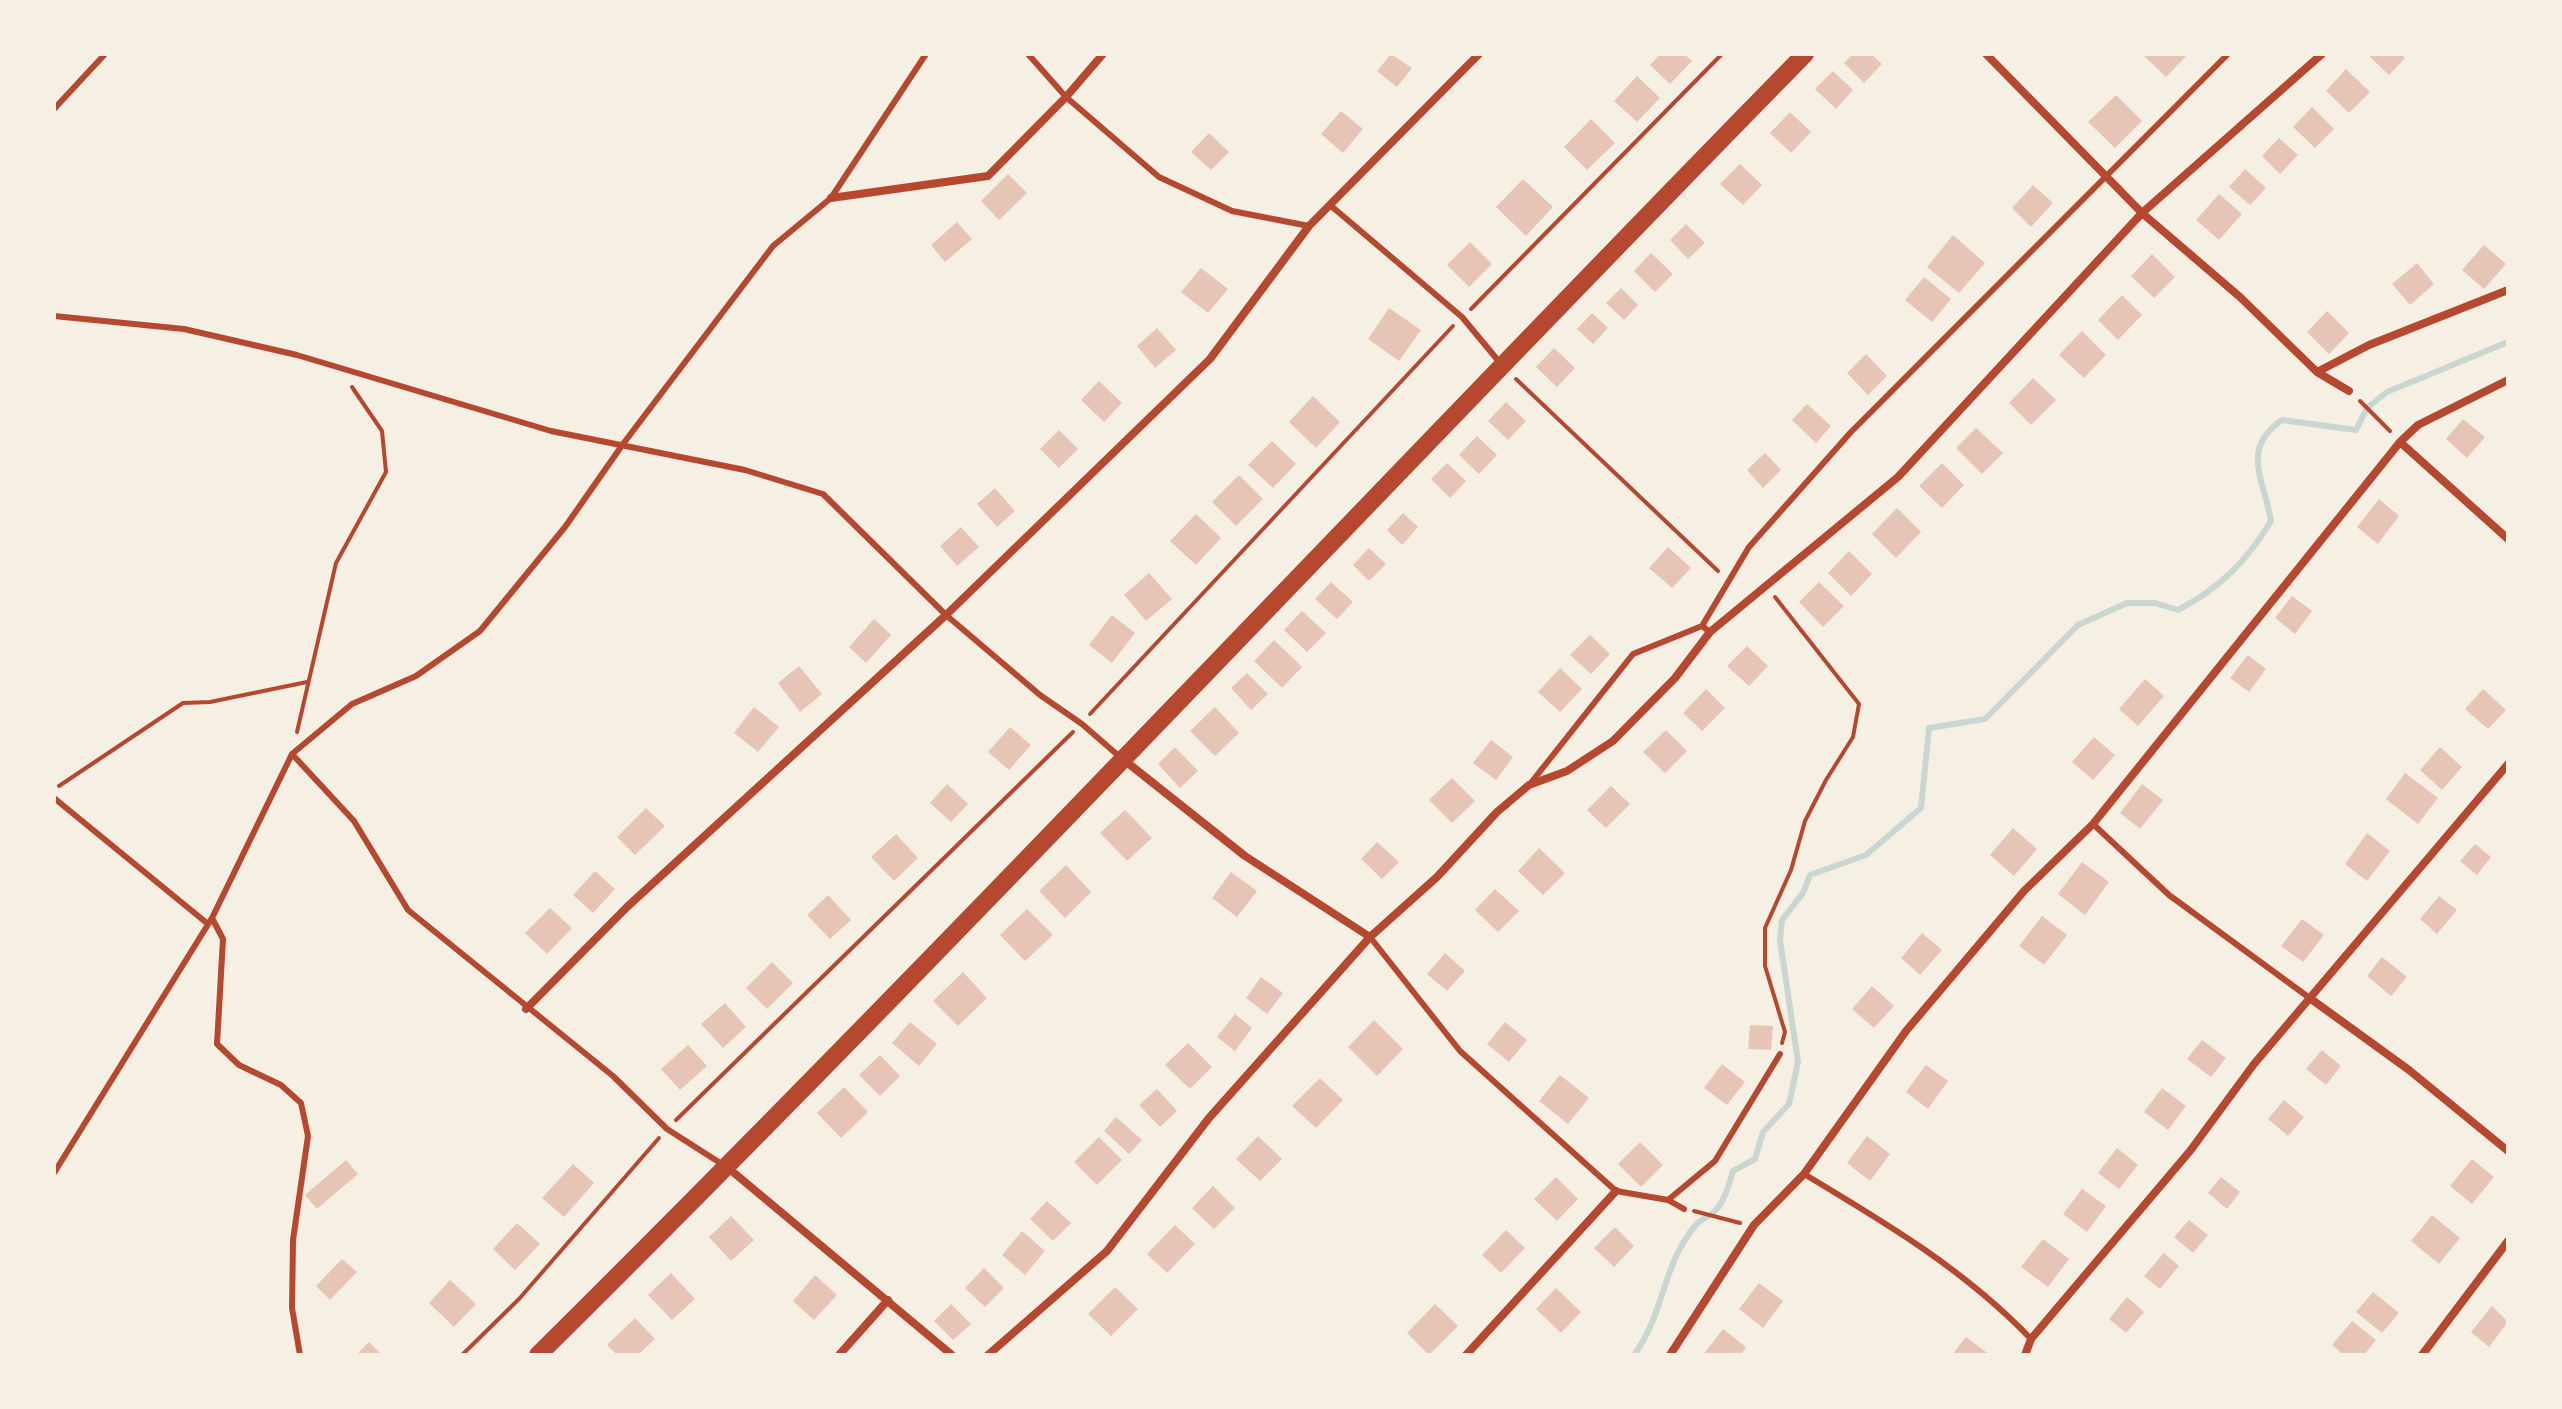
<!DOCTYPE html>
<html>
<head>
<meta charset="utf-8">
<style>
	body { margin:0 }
	#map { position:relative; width:2562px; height:1409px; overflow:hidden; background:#f6efe4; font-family:"Playfair Display",serif }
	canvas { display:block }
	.frame { position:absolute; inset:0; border:56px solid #f6efe4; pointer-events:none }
</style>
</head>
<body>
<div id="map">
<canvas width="2562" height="1409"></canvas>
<div class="frame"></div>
</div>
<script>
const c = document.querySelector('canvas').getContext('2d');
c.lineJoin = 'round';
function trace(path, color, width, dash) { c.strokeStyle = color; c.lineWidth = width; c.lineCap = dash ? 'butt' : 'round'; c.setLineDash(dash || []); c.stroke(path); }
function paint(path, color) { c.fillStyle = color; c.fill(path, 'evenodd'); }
const stream = new Path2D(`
	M1634,1355C1665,1313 1662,1265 1695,1226C1700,1219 1709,1217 1715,1211C1725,1200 1729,1185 1733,1171L1755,1159L1763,1132L1789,1104L1798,1062L1780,940L1782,920L1803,893L1810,875L1866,855L1921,808L1929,728L1985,719L2078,625L2127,603H2155L2178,610C2220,588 2247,561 2271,521C2264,479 2240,449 2282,420L2356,430L2367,408L2387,392L2508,342`);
const building = new Path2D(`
	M1391,54L1412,68L1397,87L1377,71Z
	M1660,54H1684L1692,61L1670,84L1650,65Z
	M1853,54H1871L1882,64L1864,83L1844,63Z
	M2142,54H2188L2166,77Z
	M2372,54H2401L2405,58L2389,75L2370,57Z
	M2346,69L2370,92L2349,113L2326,91Z
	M1833,71L1853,90L1836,109L1815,89Z
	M1637,76L1660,98L1637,122L1614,101Z
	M2116,95L2142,121L2115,148L2088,122Z
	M2312,107L2334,129L2315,148L2293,127Z
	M1341,111L1363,129L1343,153L1321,134Z
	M1790,112L1811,132L1791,153L1770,133Z
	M1591,119L1615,143L1587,170L1564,147Z
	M1209,133L1229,152L1211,170L1191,152Z
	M2279,138L2298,155L2280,174L2262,156Z
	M1740,164L1762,185L1743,205L1720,184Z
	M2245,169L2266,188L2250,205L2229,187Z
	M1008,174L1027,193L999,220L981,201Z
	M1523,179L1553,207L1526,236L1496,207Z
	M2033,185L2053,203L2031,227L2012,208Z
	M2219,194L2242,214L2219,240L2196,220Z
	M957,222L972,239L945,262L931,245Z
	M1686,224L1705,243L1688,259L1670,240Z
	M1953,235L1985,263L1959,293L1927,267Z
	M1470,242L1492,264L1469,287L1447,265Z
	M2484,245L2506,264L2484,289L2462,270Z
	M1651,253L1673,274L1655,292L1634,271Z
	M2152,254L2175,277L2154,298L2131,276Z
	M2417,263L2434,284L2410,305L2392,284Z
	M1201,268L1228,289L1208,313L1181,292Z
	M1924,277L1951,299L1932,322L1905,300Z
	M1621,288L1638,305L1624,320L1606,303Z
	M2122,295L2142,315L2118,340L2098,320Z
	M1389,308L1421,330L1399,361L1368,339Z
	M2327,311L2349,333L2329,354L2307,332Z
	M1592,313L1608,328L1593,344L1577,329Z
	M1157,328L1176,350L1155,368L1137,346Z
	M2082,331L2106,355L2084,378L2059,355Z
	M1554,348L1575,368L1557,387L1536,367Z
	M1866,354L1887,376L1868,395L1847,373Z
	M2033,378L2056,400L2031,425L2009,403Z
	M1099,381L1122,403L1104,422L1081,400Z
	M1313,396L1340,422L1316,448L1289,422Z
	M1506,402L1526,421L1508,440L1488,421Z
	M1807,404L1831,426L1816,443L1792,420Z
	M2463,419L2485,437L2467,458L2446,439Z
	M1976,428L2003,453L1982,474L1956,448Z
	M1059,430L1078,449L1059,468L1040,449Z
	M1477,436L1497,455L1479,474L1459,455Z
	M1272,441L1296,464L1273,488L1248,465Z
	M1765,453L1781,470L1763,488L1747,470Z
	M1447,463L1466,481L1450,498L1431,479Z
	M1942,463L1964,485L1942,508L1919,486Z
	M1239,475L1263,499L1236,526L1212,502Z
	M995,488L1015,511L997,527L977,504Z
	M2379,499L2399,516L2378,544L2357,527Z
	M1897,508L1921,532L1896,558L1872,534Z
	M1403,513L1418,527L1402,545L1387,530Z
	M1196,514L1221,538L1196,565L1170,541Z
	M961,527L979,547L957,566L940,546Z
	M1668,547L1691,568L1672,588L1649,568Z
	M1369,548L1386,564L1369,581L1353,565Z
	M1849,551L1872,574L1851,596L1828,573Z
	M1149,573L1172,599L1146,621L1124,595Z
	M1331,582L1353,602L1337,619L1315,599Z
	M1819,582L1844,606L1823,627L1799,602Z
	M2292,596L2312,611L2295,634L2275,618Z
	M1302,611L1326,633L1307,652L1284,630Z
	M1112,615L1135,633L1112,663L1089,645Z
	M874,619L891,635L866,663L849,647Z
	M1590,635L1610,654L1591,674L1570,655Z
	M1274,640L1302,667L1282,688L1254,661Z
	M1747,646L1768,666L1749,686L1727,666Z
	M2248,655L2266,669L2249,692L2230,678Z
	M799,666L822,694L800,712L778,683Z
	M1560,668L1582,689L1560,712L1538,692Z
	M1247,673L1268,694L1251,710L1231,688Z
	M2145,679L2164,696L2138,726L2119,709Z
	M1706,689L1725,708L1702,731L1683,713Z
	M2483,689L2506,710L2488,729L2465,709Z
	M754,707L779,727L758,752L734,733Z
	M1215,707L1239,733L1215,756L1190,731Z
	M1010,727L1031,745L1009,770L988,752Z
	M1666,730L1687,751L1665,773L1643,752Z
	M2094,737L2115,755L2093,780L2072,762Z
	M1491,740L1513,757L1496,780L1473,763Z
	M1175,747L1198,771L1180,788L1158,764Z
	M2440,747L2462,767L2442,790L2420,770Z
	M2405,773L2438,798L2418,824L2386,799Z
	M1452,778L1475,801L1452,823L1429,800Z
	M947,784L968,804L951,822L930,803Z
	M2142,784L2163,800L2140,829L2120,813Z
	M1611,786L1630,804L1606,828L1587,810Z
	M646,808L665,826L635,855L617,837Z
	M1125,810L1152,838L1127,861L1100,833Z
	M2013,828L2037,849L2014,876L1990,855Z
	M2367,833L2390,851L2367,881L2345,864Z
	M896,834L918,858L894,881L871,857Z
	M1377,842L1399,862L1382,879L1361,859Z
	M2475,844L2491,857L2477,875L2460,861Z
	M1539,848L1565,873L1543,895L1518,871Z
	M2082,862L2109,882L2085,915L2058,894Z
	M1066,865L1091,892L1065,918L1039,891Z
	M595,871L615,889L593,913L573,895Z
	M1231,872L1257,891L1237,917L1212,898Z
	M1495,889L1519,911L1498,932L1475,910Z
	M828,895L851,920L830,939L807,915Z
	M2439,896L2457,910L2437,934L2420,919Z
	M550,908L572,928L547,954L525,933Z
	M1027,909L1053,935L1025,961L1000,935Z
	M2042,916L2067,935L2044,965L2019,946Z
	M2302,919L2324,935L2303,962L2281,946Z
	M1922,933L1942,950L1920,975L1901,958Z
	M1445,953L1465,971L1447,991L1427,974Z
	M2382,957L2407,977L2391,996L2367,976Z
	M772,962L793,983L767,1009L746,988Z
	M963,972L987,998L958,1026L933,1001Z
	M1261,977L1283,993L1267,1014L1246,998Z
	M1872,986L1894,1006L1874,1028L1852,1009Z
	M725,1003L746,1027L723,1048L701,1024Z
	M1235,1014L1252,1028L1235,1051L1217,1037Z
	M1374,1020L1403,1049L1377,1076L1348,1047Z
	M910,1022L937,1044L919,1066L892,1043Z
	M1505,1022L1527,1040L1509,1062L1487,1044Z
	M1750,1025L1773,1026L1771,1050L1748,1049Z
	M2202,1040L2226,1058L2211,1077L2187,1059Z
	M1188,1043L1212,1067L1190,1089L1165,1065Z
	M688,1045L707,1066L680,1090L661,1069Z
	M2322,1050L2341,1066L2326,1085L2306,1069Z
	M880,1055L900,1076L880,1096L859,1075Z
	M1722,1064L1745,1082L1727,1105L1704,1088Z
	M1926,1065L1948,1081L1928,1109L1906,1092Z
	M1560,1075L1589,1098L1568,1124L1539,1101Z
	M1320,1078L1343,1100L1316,1128L1292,1106Z
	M844,1087L868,1112L841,1138L817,1113Z
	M2162,1088L2186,1106L2168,1130L2144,1112Z
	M1157,1089L1177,1111L1160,1127L1139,1105Z
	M2284,1100L2304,1117L2288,1136L2268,1119Z
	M1116,1117L1142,1140L1129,1154L1104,1131Z
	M1258,1136L1282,1159L1260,1181L1236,1159Z
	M1867,1136L1890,1154L1870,1181L1847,1163Z
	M1099,1137L1122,1160L1097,1185L1074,1162Z
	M1640,1142L1663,1165L1641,1187L1618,1164Z
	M2117,1148L2138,1165L2119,1189L2098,1173Z
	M2472,1159L2494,1177L2472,1204L2450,1186Z
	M346,1160L358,1174L317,1209L305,1195Z
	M573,1164L594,1183L564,1217L542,1198Z
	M1556,1177L1578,1199L1557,1221L1534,1199Z
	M2221,1177L2240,1192L2227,1209L2208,1193Z
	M1213,1186L1235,1208L1214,1229L1192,1208Z
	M2082,1189L2106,1206L2087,1232L2063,1214Z
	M1047,1201L1071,1223L1053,1241L1030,1219Z
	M2432,1215L2460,1238L2439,1264L2411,1241Z
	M731,1216L754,1240L731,1261L709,1237Z
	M2189,1220L2208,1235L2193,1253L2174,1237Z
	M517,1223L540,1244L515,1270L493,1249Z
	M1175,1225L1195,1244L1167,1273L1147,1254Z
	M1615,1227L1634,1246L1614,1267L1594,1248Z
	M1506,1230L1525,1248L1501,1273L1482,1255Z
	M1022,1231L1045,1251L1025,1275L1002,1255Z
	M2043,1239L2069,1259L2048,1287L2021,1267Z
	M2164,1253L2179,1266L2160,1289L2144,1276Z
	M342,1259L357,1272L330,1300L316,1286Z
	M984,1268L1004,1288L985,1307L965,1288Z
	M671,1273L695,1299L672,1320L648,1295Z
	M815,1275L837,1295L814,1320L793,1301Z
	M450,1280L476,1304L454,1327L429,1303Z
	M1759,1283L1783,1301L1763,1328L1739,1309Z
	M1115,1287L1138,1309L1111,1336L1088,1314Z
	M1556,1288L1581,1312L1561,1333L1536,1309Z
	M2373,1292L2399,1313L2382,1333L2356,1312Z
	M2127,1297L2144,1312L2126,1333L2109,1319Z
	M951,1304L971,1324L953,1340L934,1321Z
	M1435,1304L1458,1326L1429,1355L1407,1333Z
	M2492,1306L2508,1322L2489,1347L2471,1332Z
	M635,1318L655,1339L638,1355H617L607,1345Z
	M2352,1321L2376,1340L2364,1355H2344L2332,1345Z
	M1723,1329L1746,1347L1741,1355H1703Z
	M1966,1337L1990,1355H1952Z
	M369,1342L382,1355H356Z`);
const path = new Path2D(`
	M1471,309L1722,54
	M1516,379L1718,571
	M2360,401L2390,431
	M1775,597L1859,704L1853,737L1826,780L1805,821L1791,870L1765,928V966L1785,1032L1782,1043
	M1090,714L1453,326
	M297,732L336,563L386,472L382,431L352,387
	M59,786L183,703L210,702L307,682
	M676,1120L1073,732
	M1694,1211L1740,1223
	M462,1355L519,1299L659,1138`);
const service = new Path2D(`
	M1028,54L1066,97L1159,177L1232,211L1309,226
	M54,109L105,54
	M1330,205L1462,317L1501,364
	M54,316L184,329L297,355L551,431L745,470L823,494L946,615L1040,695L1082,724L1120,757
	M1710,632L1702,626L1749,547L1851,432L2228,54
	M292,754L354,821L408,910L613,1076L667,1129L725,1166
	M1530,784L1633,654L1702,626
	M54,798L208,924
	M2093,824L2169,895L2311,999
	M212,918L223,939L217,1044L239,1065L281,1085L301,1103L308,1136L293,1240L292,1308L300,1355
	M1370,937L1460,1051L1616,1191L1668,1200L1684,1209
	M54,1173L212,918L292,754L352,704L416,676L480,631L565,527L623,444L773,246L831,198L926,54
	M1804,1174C1886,1223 1965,1270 2031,1339
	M1668,1200L1715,1161L1780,1054`);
const minor = new Path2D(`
	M1986,54L2142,213L2240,297L2317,372L2349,391
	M831,198L988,176L1066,97L1103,54
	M2317,372L2369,345L2508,290
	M2400,442L2508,539
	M1124,760L1245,856L1370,937
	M2311,999L2409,1070L2508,1151
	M526,1009L627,907L946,615L1210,359L1309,226L1479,54
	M727,1167L952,1355
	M839,1355L888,1300
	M988,1355L1107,1251L1209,1118L1370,937L1437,877L1497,812L1529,785L1567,771L1613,741L1675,678L1710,632L1898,477L2142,213L2322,54
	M1466,1355L1616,1191
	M1670,1355L1754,1225L1804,1174L1906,1031L2024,891L2093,824L2400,442L2418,425L2508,380
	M2025,1355L2031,1339L2190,1151L2254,1064L2508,764
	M2422,1355L2508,1241`);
const primary = new Path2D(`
	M538,1355C968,929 1381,486 1805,54`);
trace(stream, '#c9d6d2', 6);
paint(building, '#e6c5b7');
trace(path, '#b5482f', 4);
trace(service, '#b5482f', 6);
trace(minor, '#b5482f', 8);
trace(primary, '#b5482f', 18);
</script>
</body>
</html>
